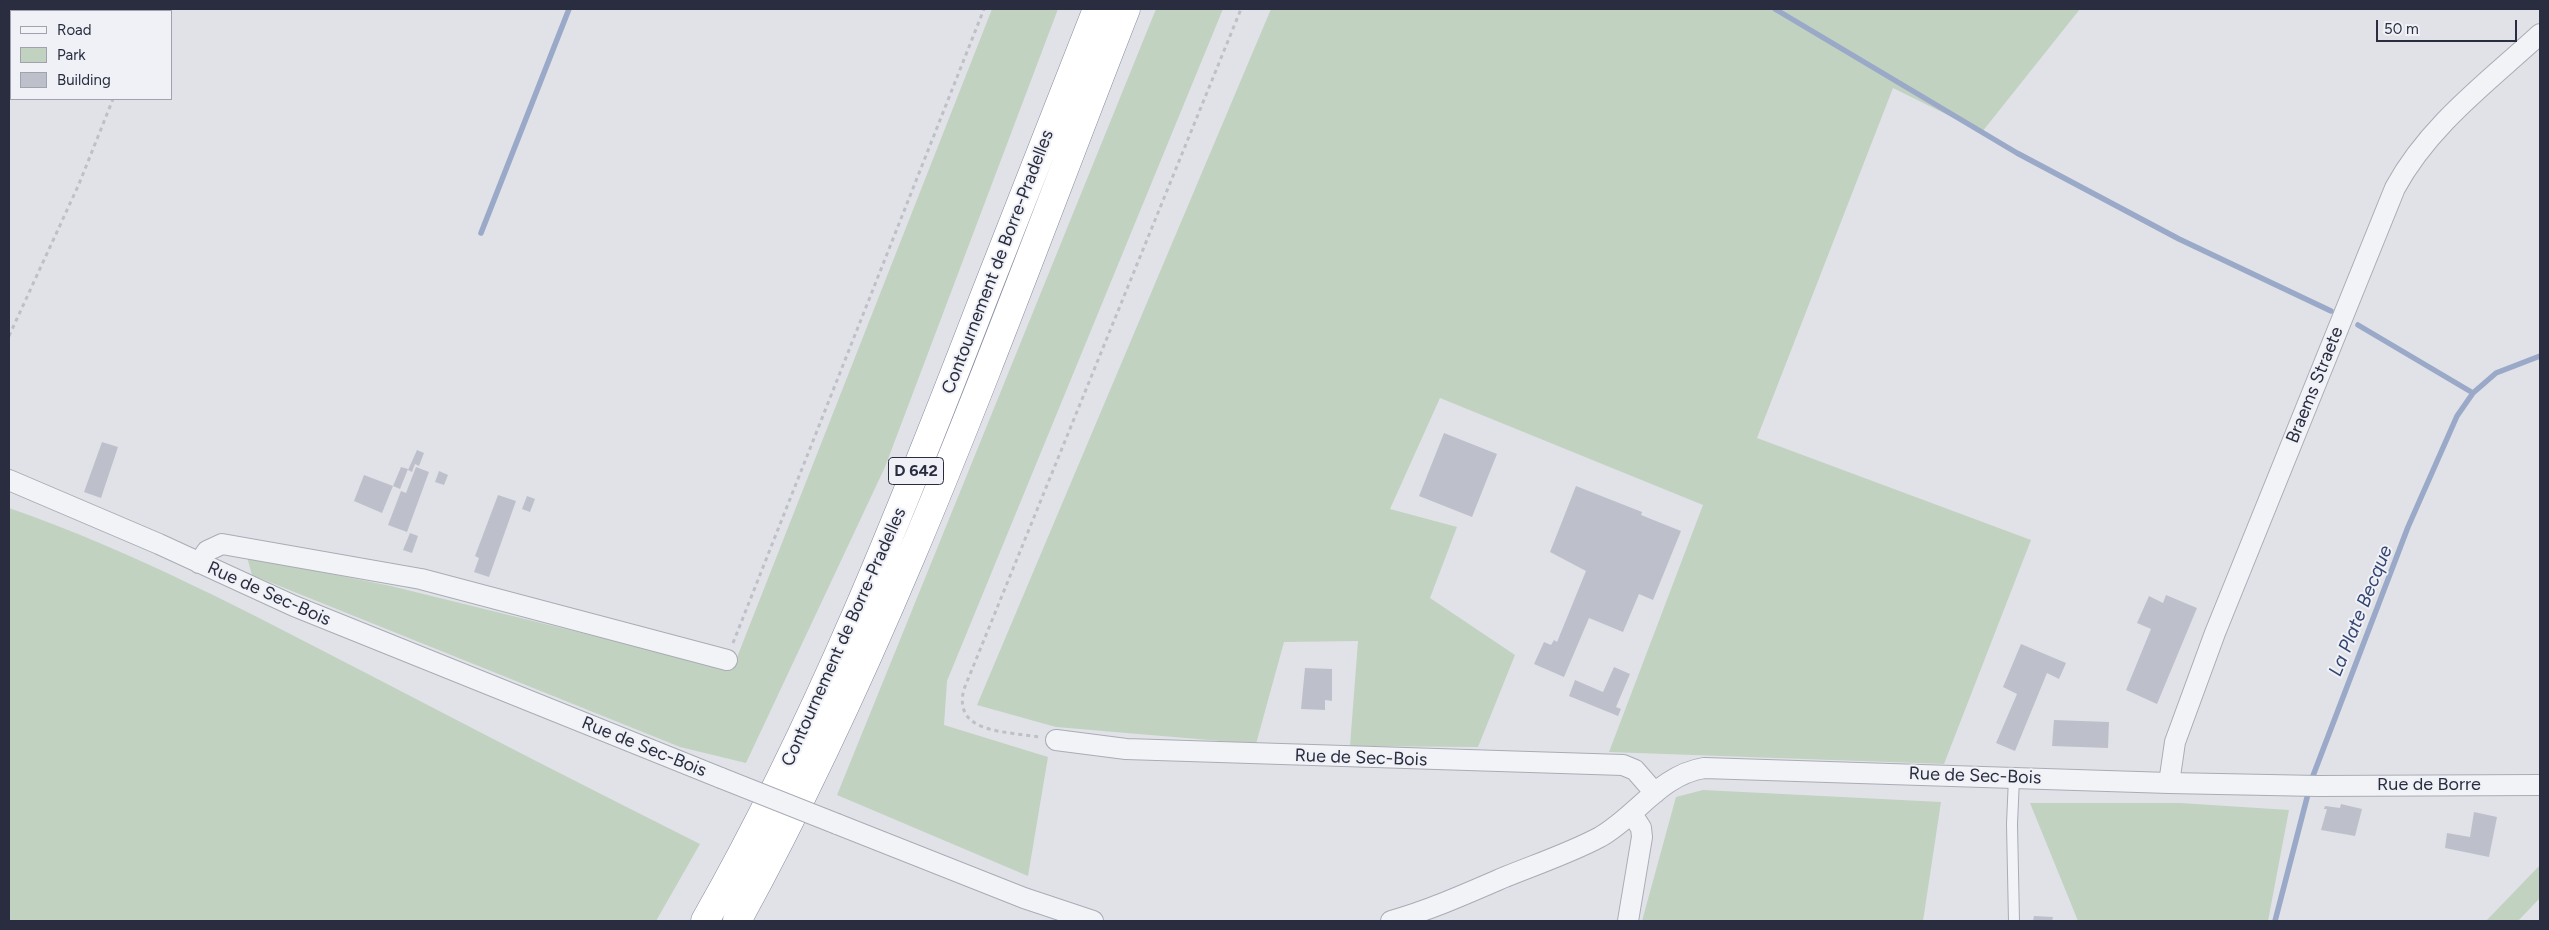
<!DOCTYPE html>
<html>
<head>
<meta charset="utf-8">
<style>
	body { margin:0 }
	#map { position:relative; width:2549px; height:930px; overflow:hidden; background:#e0e2e8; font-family:Figtree,sans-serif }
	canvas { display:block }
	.frame { position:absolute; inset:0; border:10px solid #292d3f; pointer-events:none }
	.legend { position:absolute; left:10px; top:10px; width:162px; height:90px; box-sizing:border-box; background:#eff1f6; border:1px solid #a0a3ad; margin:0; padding:6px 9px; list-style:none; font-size:15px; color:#292d3f }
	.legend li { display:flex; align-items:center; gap:10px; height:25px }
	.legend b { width:25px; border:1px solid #a0a3ad }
	.scale { position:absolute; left:2376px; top:20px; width:141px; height:22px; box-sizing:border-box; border:2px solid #292d3f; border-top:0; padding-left:6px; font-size:15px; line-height:18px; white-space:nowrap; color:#292d3f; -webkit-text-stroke:4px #eff1f6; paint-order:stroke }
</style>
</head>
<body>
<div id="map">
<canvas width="2549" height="930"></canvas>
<div class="frame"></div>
<ul class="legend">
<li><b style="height:6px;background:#f2f3f7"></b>Road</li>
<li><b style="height:14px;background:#c2d2c1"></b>Park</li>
<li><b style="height:14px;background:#bdc0cb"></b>Building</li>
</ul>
<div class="scale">50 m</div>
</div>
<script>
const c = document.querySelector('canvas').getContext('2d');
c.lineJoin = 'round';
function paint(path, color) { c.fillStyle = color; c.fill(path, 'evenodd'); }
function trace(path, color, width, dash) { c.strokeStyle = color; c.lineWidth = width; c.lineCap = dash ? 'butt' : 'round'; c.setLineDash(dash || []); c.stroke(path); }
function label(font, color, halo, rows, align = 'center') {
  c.font = font + ' Figtree,sans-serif'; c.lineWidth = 4; c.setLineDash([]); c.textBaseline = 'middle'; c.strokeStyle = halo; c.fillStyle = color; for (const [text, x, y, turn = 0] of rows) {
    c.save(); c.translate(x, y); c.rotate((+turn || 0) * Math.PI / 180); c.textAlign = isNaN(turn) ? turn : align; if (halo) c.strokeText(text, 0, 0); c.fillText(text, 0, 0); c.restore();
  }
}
const green = new Path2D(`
	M992,9H1058L885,467L746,763L680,747L252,575L247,557L391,586L732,670Z
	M1156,9H1223L947,681L944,725L1048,757L1028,876L837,795Z
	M1271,9H2080L1982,132L1893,88L1757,438L2031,540L1944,764L1609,752L1703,505L1440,398L1390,509L1457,527L1430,598L1515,655L1478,747L1350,746L1358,641L1284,642L1256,744L1056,727L977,705Z
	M9,508C133,551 250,613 366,673C477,731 588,788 700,844L656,921H9Z
	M1703,790L1941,802L1923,921H1642L1676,797Z
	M2030,803H2180L2289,810L2268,921H2078Z
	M2540,865V898L2518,921H2486Z`);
const stream = new Path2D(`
	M1775,9L2017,153L2179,239L2331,311
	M481,233L569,9
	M2358,325L2473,393
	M2311,781L2408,527L2457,416L2473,393L2496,373L2540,356
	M2275,921L2309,790`);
const building = new Path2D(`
	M1444,433L1497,454L1472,517L1419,496Z
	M102,442L118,447L101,498L84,492Z
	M417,450L424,453L419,466L415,464L412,472L408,470Z
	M401,467L408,469L400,489L393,486Z
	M416,467L429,472L407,532L388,525L401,491L406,493Z
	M439,471L448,475L444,485L435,482Z
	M364,475L393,486L382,513L354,501Z
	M1576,486L1642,512L1641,515L1681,531L1653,600L1639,594L1623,632L1589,618L1564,677L1534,664L1544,642L1551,645L1554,640L1557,642L1586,571L1550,552Z
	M498,495L516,501L489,577L474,572L479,558L475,556Z
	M527,496L535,499L530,512L522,509Z
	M410,533L418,536L412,553L403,550Z
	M2166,595L2197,608L2157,704L2126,690L2151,629L2137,623L2149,596L2163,603Z
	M2021,644L2066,663L2059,679L2047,673L2015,751L1996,743L2017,694L2003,687Z
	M1614,667L1630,674L1616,707L1621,709L1618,716L1569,696L1575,680L1603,692Z
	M1305,668L1332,669V701L1325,700V710L1301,709Z
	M2054,720L2109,722L2108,748L2052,746Z
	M2341,804L2362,809L2355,836L2321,830L2327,809H2324L2325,806L2340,808Z
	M2474,812L2497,817L2489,857L2445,848L2447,833L2470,837Z
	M2034,916L2053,917L2052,921H2033Z`);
const path = new Path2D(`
	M148,11L149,9
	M9,336L79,184L113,99
	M733,643L984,9
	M1038,737C1007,731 952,734 964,689L1241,9`);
const lane = new Path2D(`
	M2014,921L2012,824L2014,778`);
const street = new Path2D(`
	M9,480L159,544L294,606L721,778
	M199,563L207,551L222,544L421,579L727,660
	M1056,740L1126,749L1623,765L1635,770L1655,793
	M2169,783L2175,742L2215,633L2395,188C2429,125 2489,81 2540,34
	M837,824L1024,898L1093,921
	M1391,921C1430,910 1468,893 1505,877C1537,864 1570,853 1600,837C1637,816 1660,775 1704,768L2169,783L2318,786L2540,785
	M1628,921L1642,837L1641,828L1632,814`);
const highway = new Path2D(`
	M705,921C818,722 902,510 984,297C1021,201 1060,105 1097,9
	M737,921C896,632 1006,316 1126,9`);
const streetBridge = new Path2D(`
	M721,778L837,824`);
const shields = [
	[916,471,55]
];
const shieldNames = [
	["D 642",916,471]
];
const streetNames = [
	["Contournement de Borre-Pradelles",998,262,-69],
	["Braems Straete",2315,385,-68],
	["Rue de Sec-Bois",269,594,24],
	["Contournement de Borre-Pradelles",844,637,-66],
	["Rue de Sec-Bois",644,747,22],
	["Rue de Sec-Bois",1361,758,2],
	["Rue de Sec-Bois",1975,776,2],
	["Rue de Borre",2429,785]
];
const waterNames = [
	["La Plate Becque",2361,611,-68]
];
paint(green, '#c2d2c1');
trace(stream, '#9ba9c8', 5.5);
paint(building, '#bdc0cb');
trace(lane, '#a9acb5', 12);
trace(street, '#a9acb5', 22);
trace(highway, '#878c9f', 29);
trace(path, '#bec0c7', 3, [4, 4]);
trace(lane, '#f2f3f7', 10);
trace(street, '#f2f3f7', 20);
trace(highway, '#fff', 28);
trace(streetBridge, '#a9acb5', 22, []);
trace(streetBridge, '#f2f3f7', 20);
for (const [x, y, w] of shields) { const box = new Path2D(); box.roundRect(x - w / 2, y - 13.5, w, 27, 4); c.fillStyle = '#eff1f6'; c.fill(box); trace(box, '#292d3f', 1); }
label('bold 16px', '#292d3f', null, shieldNames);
label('18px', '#292d3f', '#eff1f6', streetNames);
label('italic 19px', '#344572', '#eff1f6', waterNames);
</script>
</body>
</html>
